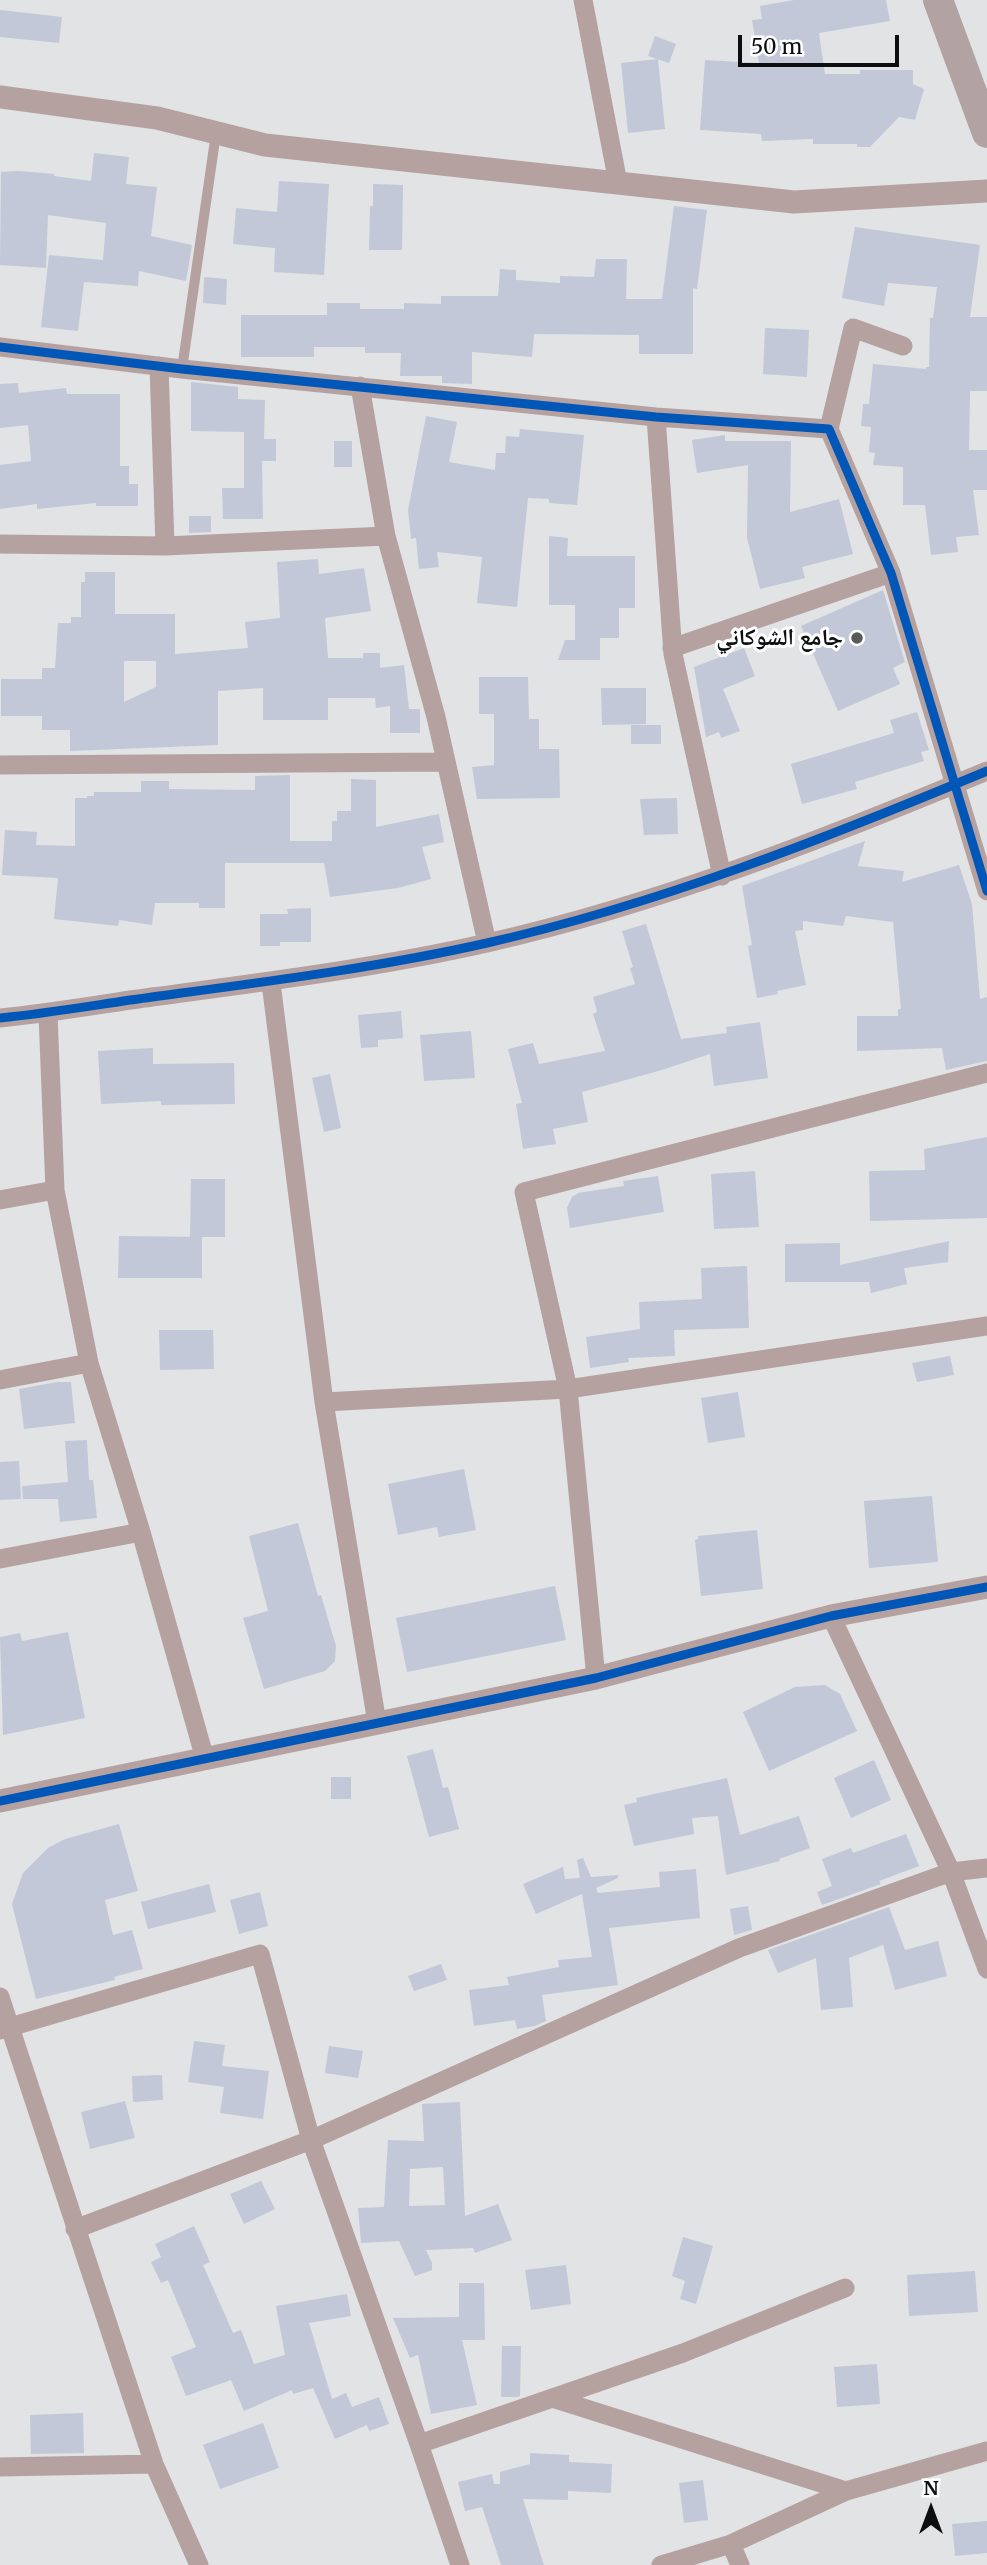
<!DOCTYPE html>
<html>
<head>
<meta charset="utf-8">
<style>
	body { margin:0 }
	#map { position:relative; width:987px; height:2565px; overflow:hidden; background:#e1e3e5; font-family:Merriweather,serif }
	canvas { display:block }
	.north { position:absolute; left:896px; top:2474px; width:70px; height:70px; -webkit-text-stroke:5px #fff; paint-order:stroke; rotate:0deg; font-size:19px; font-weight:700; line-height:28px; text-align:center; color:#0d0e0f }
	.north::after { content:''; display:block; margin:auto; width:24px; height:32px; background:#0d0e0f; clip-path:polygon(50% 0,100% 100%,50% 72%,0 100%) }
	.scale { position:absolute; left:738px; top:35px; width:161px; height:32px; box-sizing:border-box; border:4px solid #0d0e0f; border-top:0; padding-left:9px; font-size:21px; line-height:24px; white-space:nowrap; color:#0d0e0f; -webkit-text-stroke:5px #fff; paint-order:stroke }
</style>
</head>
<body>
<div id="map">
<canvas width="987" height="2565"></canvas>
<div class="north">N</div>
<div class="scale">50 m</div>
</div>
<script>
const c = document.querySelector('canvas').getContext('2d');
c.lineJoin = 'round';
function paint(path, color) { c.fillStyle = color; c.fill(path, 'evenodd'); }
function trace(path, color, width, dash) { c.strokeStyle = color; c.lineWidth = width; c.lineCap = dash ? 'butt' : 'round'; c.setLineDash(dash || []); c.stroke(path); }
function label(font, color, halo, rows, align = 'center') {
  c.font = font + ' Merriweather,"Noto Naskh Arabic",serif'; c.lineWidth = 6; c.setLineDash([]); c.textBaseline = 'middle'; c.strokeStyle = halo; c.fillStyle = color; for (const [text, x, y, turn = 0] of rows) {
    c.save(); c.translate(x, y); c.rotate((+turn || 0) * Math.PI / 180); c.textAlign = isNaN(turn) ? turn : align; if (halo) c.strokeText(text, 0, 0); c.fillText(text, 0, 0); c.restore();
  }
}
const building = new Path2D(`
	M794,0H886L890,21L819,33L825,74H860V70H913V84L924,89L915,120L899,117L870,147H857V144H813V139L762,141L761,134L700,130L705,60L759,63L752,20L762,19L760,6Z
	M0,10L62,17L59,43L0,37Z
	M655,36L676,44L669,63L648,56Z
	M658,59L665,129L628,133L621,63Z
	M94,153L129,157L126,184L157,187L151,236L192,245L186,281L139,271L138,286L84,282L78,331L41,327L49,255L103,260L106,223L48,215L46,268L0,265L1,172L19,171L54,174V176L91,181Z
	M279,181L329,184L324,275L274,272L275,248L233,244L236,208L277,212Z
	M373,184L403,185L402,250H369L370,206H373Z
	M674,206L707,210L697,289L693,288V354H639V335L534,334L532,357L472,352V384L442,383V376H400L401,353H365V347H314V357H241V315H327V303H360V309H404V303L441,304V296H498L500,269L516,270V280L560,283V276L594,277L596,259H627L626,299H662Z
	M855,227L980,245L970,317H987V391H970L969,450H987V490H973L979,535L956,537L958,552L931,555L925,505H903V467L873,465L875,453L869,452L871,427L861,426L863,404H869L873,364L926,369V367H929L930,318H933L937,287L888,283L884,306L842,298Z
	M204,277L227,279L226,305L203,303Z
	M765,328L809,330L807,377L763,374Z
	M191,382L238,387V399L265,400L264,439H276V461H262L263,519H223L222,488H244V432L191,431Z
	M18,383L19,393L66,388L67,394H120V466H129V484H138V506H96V503L37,509V504L0,509V465L31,461L28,425L0,428V384Z
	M426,416L457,422L449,462L495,470L496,453H505L506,436L519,437L520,429L584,435L577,505L549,503V499L528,498L517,607L477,603L482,557L437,552L439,567L419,569L416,538L411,539L408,510Z
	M725,435V441H791L790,512L839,499L853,554L802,567L805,578L760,589L747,538L748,465L697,473L692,440Z
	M334,441H352V467H334Z
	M189,516H211V532L189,533Z
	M549,536L568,538L567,556H635V608H619V638H600V660H558L565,640H575V605H549Z
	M318,559L319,574L364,568L371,611L325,618L328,658H363V653H380V668L404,665L409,709H420V733H390V706L376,708L375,698H328V720H263V688L218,691V745L70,751V730H42V716H1V679H42V668H55L58,623H71V617H81V582H85V572H115V614H175V654L248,648L245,622L280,618L277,562ZM124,661H156V687L124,702Z
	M883,590L905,662L893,668L900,684L838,711L801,626Z
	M744,648L755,676L723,689L740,731L721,738L719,732L706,737L694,667Z
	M479,677H528L529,719H539V749H559L560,798L477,799L472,767L494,765V714H479Z
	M601,688H646V724L602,725Z
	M917,712L929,750L921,752L924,761L855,782L857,789L802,804L791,764L894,733L890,720Z
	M631,725H661V744H631Z
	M290,775V841H332V821H337V811H351V779L376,780V827L439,814L444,842L422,847L431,879L398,888L330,897L324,863H225V908H199V903H155L152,925L119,920L118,926L54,919L58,878L2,875L5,830L37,832L36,845L75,846V798H87V796H94V792H141V781H169V789L255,790V776Z
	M677,798L678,834L644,835L640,799Z
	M865,841L858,866L904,871L902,882L959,865L972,904L980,999L987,997V1061L946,1070L942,1048L857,1051V1016H898V1009H901L893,922L846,916L843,926L803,921V930L795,931L806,985L777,991L778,994L757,998L748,946L752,945L742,886Z
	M311,908V942H280V946H260V914H288L287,909Z
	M646,924L681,1039L727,1033L726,1027L760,1022L768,1078L714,1086L710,1054L662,1070L582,1092L588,1122L553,1129L556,1144L523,1149L516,1104L522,1103L508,1049L533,1043L539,1064L605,1051L593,1014L597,1012L593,997L635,984L630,968L633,967L622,931Z
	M401,1011L403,1038L378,1040V1047L361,1048L358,1015Z
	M471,1031L475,1078L424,1081L420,1035Z
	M153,1048V1064L234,1063L235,1104L161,1105V1101L101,1104L98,1051Z
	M330,1074L341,1128L324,1132L312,1078Z
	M987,1137V1218L870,1221L869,1171L925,1170L924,1149Z
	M755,1171L759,1227L714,1229L711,1174Z
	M658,1176L664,1212L570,1228L567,1208L572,1197L578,1193L624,1186L623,1181Z
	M191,1179H225V1237H190Z
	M119,1236L202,1237V1278H118Z
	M949,1241L948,1262L904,1268L907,1284L871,1293L869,1282H785V1244L840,1243V1265Z
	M747,1266L749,1328L674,1330L675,1356L628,1358L629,1362L590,1368L586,1337L640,1329L639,1302L702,1299L701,1268Z
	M159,1330H213L214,1369L160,1370Z
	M950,1356L954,1375L917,1382L912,1363Z
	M57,1382H71L75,1423L24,1429L19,1389Z
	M738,1392L745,1437L708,1443L701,1398Z
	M87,1440L89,1480H93L97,1518L60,1522L58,1499H23L22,1486L68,1482L65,1441Z
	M19,1461L21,1499L0,1500V1462Z
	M464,1469L476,1530L439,1537L437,1527L398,1535L388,1484Z
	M932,1496L938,1562L869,1568L864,1501Z
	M298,1523L318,1596L321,1595L336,1646L335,1661L325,1671L264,1689L243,1618L268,1611L249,1536Z
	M757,1530L763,1589L701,1596L695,1540L698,1539V1536Z
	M555,1586L566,1640L407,1672L396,1618Z
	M68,1632L85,1718L3,1735L0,1637L20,1633L22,1641Z
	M825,1685L840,1694L857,1731L769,1771L743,1712L795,1687Z
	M433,1749L443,1788L448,1787L459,1829L429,1837L407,1756Z
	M874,1760L891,1800L851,1818L834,1778Z
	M331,1777H351V1799H331Z
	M727,1778L740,1835L799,1816L810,1848L779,1859L780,1861L726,1875L718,1816L692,1818L694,1834L634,1846L624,1805L637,1802L636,1798Z
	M119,1824L138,1891L105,1900L113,1935L132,1930L143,1969L114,1977L115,1980L36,1999L12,1904L23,1873L48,1848L65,1839Z
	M906,1834L919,1866L879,1881L881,1884L822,1905L817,1892L832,1886L822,1859L851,1848L853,1853Z
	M583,1858L591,1877L618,1875V1878L596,1888L598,1893L660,1887L659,1872L696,1869L700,1918L609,1928L618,1985L542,1995L546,2021L535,2026L517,2029L515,2020L474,2026L469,1990L509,1985L507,1977L559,1967L558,1960L592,1957L582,1894L536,1914L523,1884L563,1867L565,1879L580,1878L577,1860Z
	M209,1884L216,1912L148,1929L141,1902Z
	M260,1892L268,1926L239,1934L230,1900Z
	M748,1906L752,1930L734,1935L730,1909Z
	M889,1907L905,1950L938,1941L947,1976L895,1990L883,1945L849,1958L853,2007L821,2010L816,1958L778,1973L768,1950Z
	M441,1964L447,1980L414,1991L408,1976Z
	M194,2041L225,2045L222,2066L269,2071L263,2119L220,2113L224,2087L188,2082Z
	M329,2046L363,2051L358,2078L325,2073Z
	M162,2075L163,2100L133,2102L132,2076Z
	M125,2101L135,2138L90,2149L81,2112Z
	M460,2102L465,2216L498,2204L512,2240L475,2253L473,2248L426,2250L432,2263V2270L415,2276L399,2241L361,2243L358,2208L384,2207L388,2140L424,2141L422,2104ZM443,2167L445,2205L409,2206L410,2169Z
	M261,2181L275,2209L244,2224L230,2194Z
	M194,2226L210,2262L203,2265L233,2333L241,2330L254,2364L285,2355L276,2306L347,2294L351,2316L309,2323L332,2399L346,2393L352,2407L379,2397L389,2424L369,2431L367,2425L335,2439L313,2388L293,2394L292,2390L244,2411L231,2380L186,2396L171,2357L196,2347L168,2280L161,2283L151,2262L161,2257L155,2244Z
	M683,2237L713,2246L696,2304L680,2299L685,2281L672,2276Z
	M566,2265L571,2304L531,2310L525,2270Z
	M975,2271L978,2312L909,2316L907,2275Z
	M459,2283H484L485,2340H462L477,2405L431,2414L418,2355L410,2358L393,2318L459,2317Z
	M502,2346H521L520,2396L517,2397H501Z
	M877,2364L880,2404L837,2407L834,2367Z
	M83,2413L84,2453L31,2454L30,2415Z
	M263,2423L279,2468L220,2489L203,2445Z
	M530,2453L569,2455V2462L612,2464L611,2493L568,2491V2500L523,2499L544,2565H501L482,2507L465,2511L458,2482L492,2474L494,2484H500V2472L530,2464Z
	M703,2480L708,2520L684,2523L679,2483Z
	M987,2521V2553L955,2556L952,2524Z`);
const service = new Path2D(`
	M182,369L216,133`);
const minor = new Path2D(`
	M583,0L618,183
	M0,347L182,369L656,417L829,429L891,573L987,891
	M159,366L165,546
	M360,386L386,536L436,717L487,943
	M656,417L673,654L722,876
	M829,429L853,328L903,346
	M0,544L165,546L386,536
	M672,648L891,573
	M0,765L445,762
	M271,983L324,1402L377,1723
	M48,1014L55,1190L89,1363L141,1532L205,1759
	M0,1018C51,1013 101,1004 152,997C264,982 376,968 487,943C659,904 824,839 987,771
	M0,1200L55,1190
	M0,1380L89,1363
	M324,1402L568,1389L987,1326
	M0,1559L141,1532
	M831,1616L951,1872L987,1969
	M596,1678L568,1389L524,1192L987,1073
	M0,1997L154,2464L199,2565
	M0,2030L260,1954L311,2140L419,2444L460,2565
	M75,2229L311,2140L739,1948L951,1872L987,1868
	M552,2398L846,2491
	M419,2444L683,2353L845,2288
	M0,2467L154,2464
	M731,2544L740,2565
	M661,2565L731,2544L846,2491L987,2451`);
const tertiary = new Path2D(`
	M0,97L157,118L265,145L794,202L987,191
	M0,1801L596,1678L831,1616L987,1587`);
const primary = new Path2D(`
	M938,0L987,133`);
const cycleway = new Path2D(`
	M0,347L182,369L656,417L829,429L891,573L987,891
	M0,1018C51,1013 101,1004 152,997C264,982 376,968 487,943C659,904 824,839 987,771
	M0,1801L596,1678L831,1616L987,1587`);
const markers = [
	[857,638,7,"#57595a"]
];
const poiNames = [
	["جامع الشوكاني",843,638]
];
paint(building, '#c2c8d8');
trace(service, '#b5a1a0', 10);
trace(minor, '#b5a1a0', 19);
trace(tertiary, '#b5a1a0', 23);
trace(primary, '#b3a2a2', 30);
trace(cycleway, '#0057b8', 9);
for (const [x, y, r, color] of markers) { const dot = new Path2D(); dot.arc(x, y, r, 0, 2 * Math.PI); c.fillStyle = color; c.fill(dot); trace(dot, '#fff', 2.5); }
label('bold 23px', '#0d0e0f', '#fff', poiNames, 'right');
</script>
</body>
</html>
